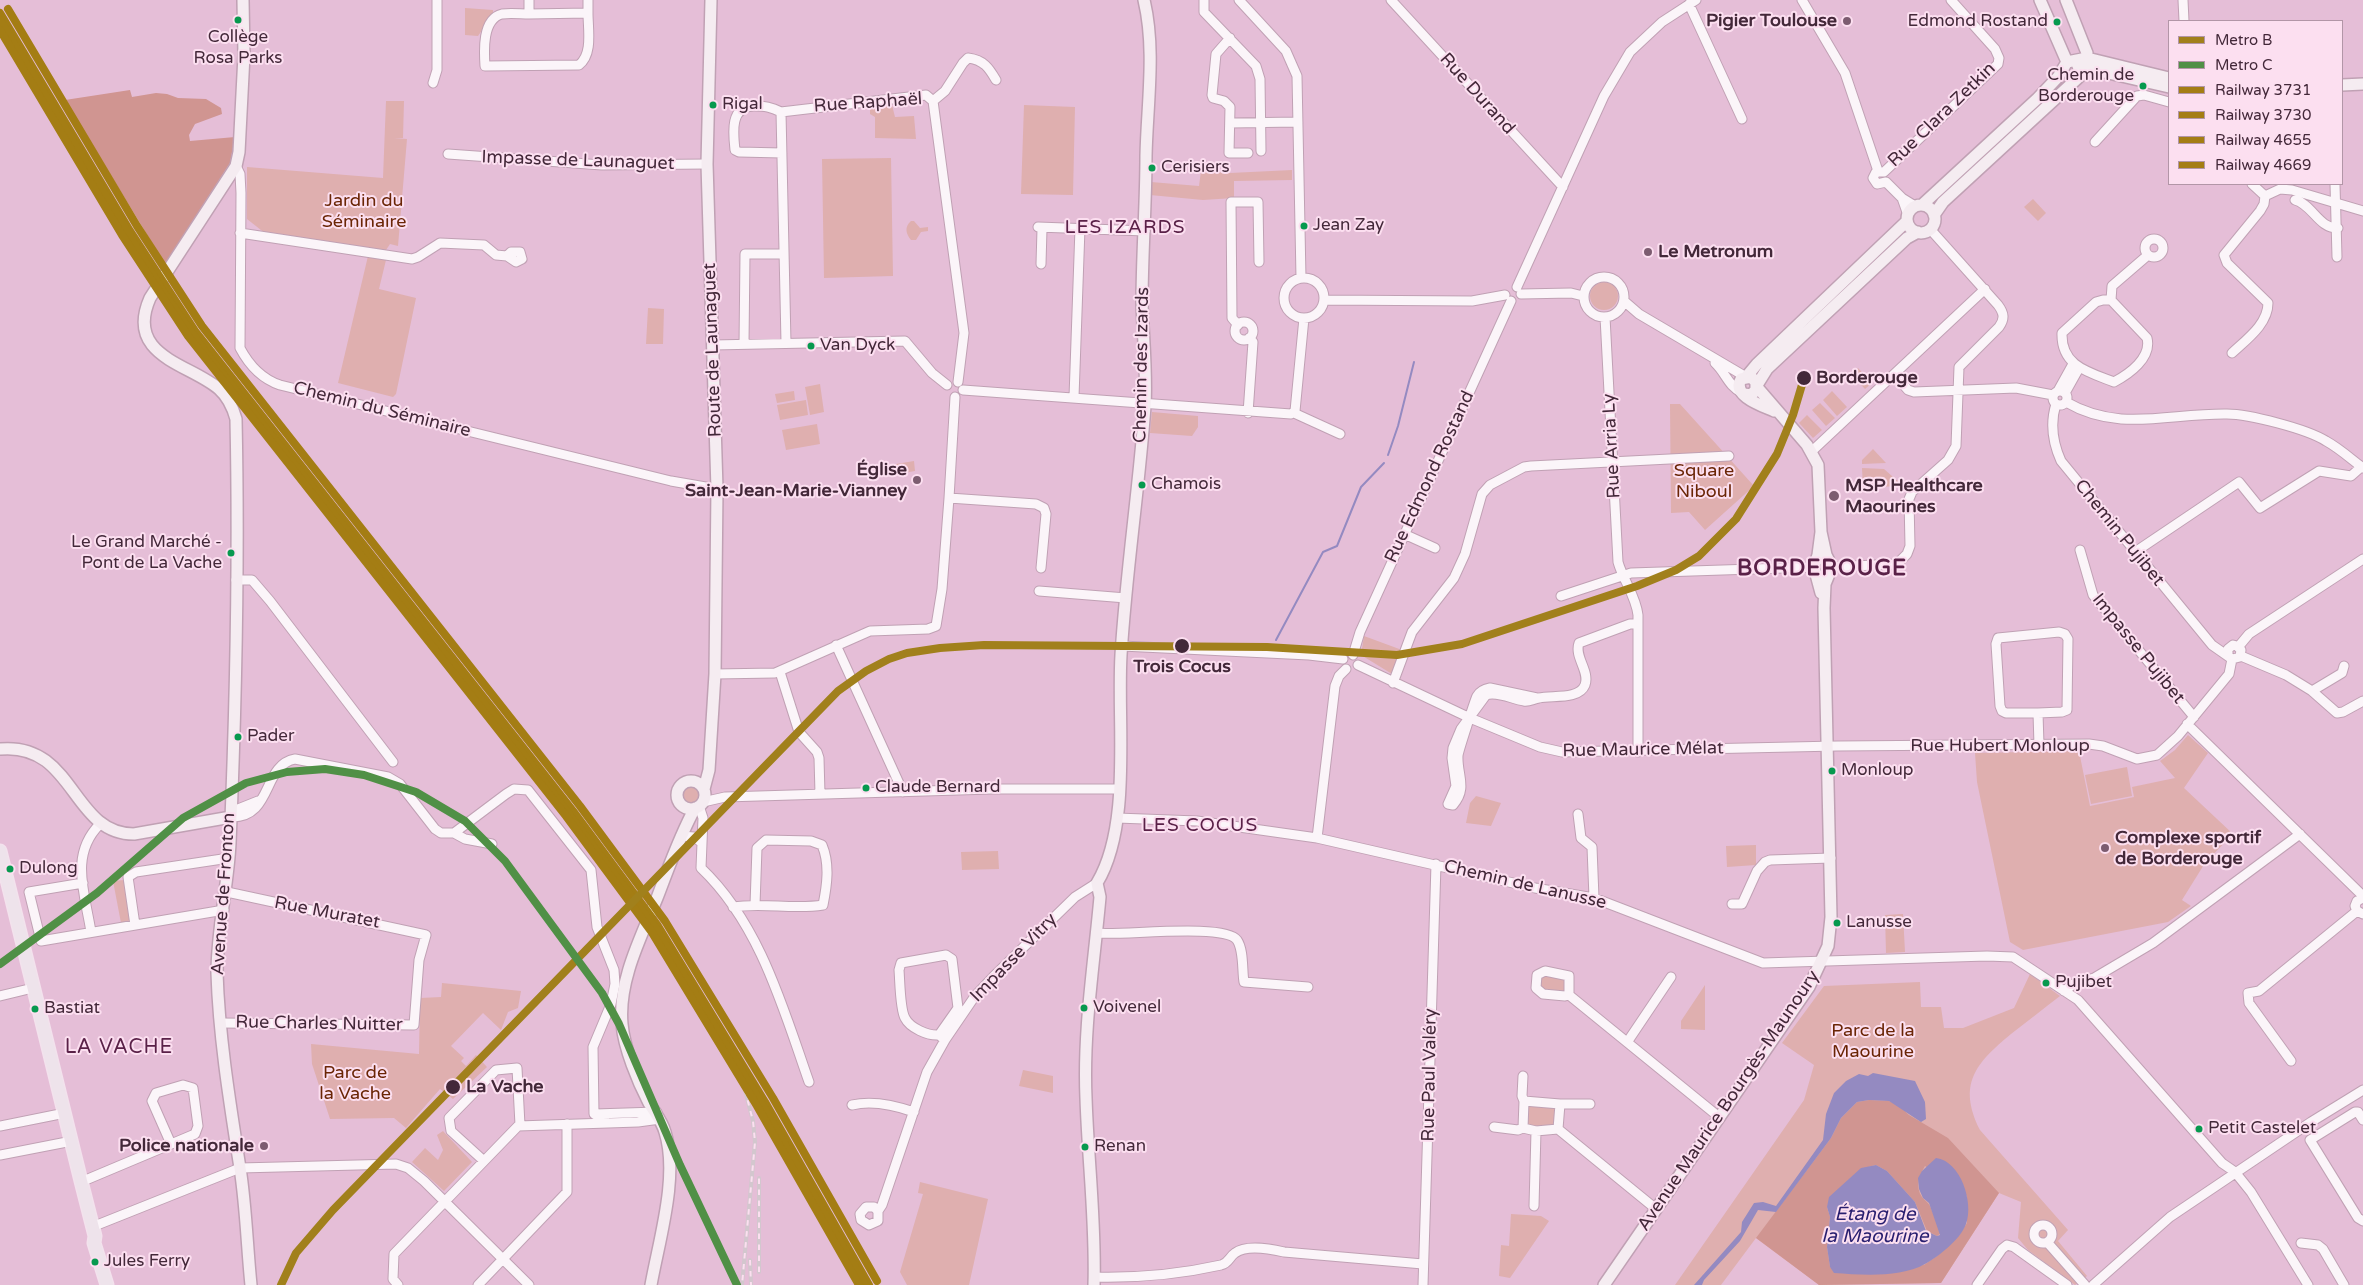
<!DOCTYPE html>
<html>
<head>
<meta charset="utf-8">
<style>
	body { margin:0 }
	#map { position:relative; width:2363px; height:1285px; overflow:hidden; background:#e5bed7; font-family:"Varela Round",sans-serif }
	canvas { display:block }
	.legend { position:absolute; left:2168px; top:20px; width:175px; height:165px; box-sizing:border-box; background:#fcdff0; border:1px solid #b296a7; margin:0; padding:6px 9px; list-style:none; font-size:15px; color:#432839 }
	.legend li { display:flex; align-items:center; gap:10px; height:25px }
	.legend b { width:25px; border:1px solid #b296a7 }
</style>
</head>
<body>
<div id="map">
<canvas width="2363" height="1285"></canvas>
<ul class="legend">
<li><b style="height:6px;background:#a1801c"></b>Metro B</li>
<li><b style="height:6px;background:#509046"></b>Metro C</li>
<li><b style="height:6px;background:#a47d14"></b>Railway 3731</li>
<li><b style="height:6px;background:#a47d14"></b>Railway 3730</li>
<li><b style="height:6px;background:#a47d14"></b>Railway 4655</li>
<li><b style="height:6px;background:#a47d14"></b>Railway 4669</li>
</ul>
</div>
<script>
const c = document.querySelector('canvas').getContext('2d');
c.lineJoin = 'round';
function paint(path, color) { c.fillStyle = color; c.fill(path, 'evenodd'); }
function trace(path, color, width, dash) { c.strokeStyle = color; c.lineWidth = width; c.lineCap = dash ? 'butt' : 'round'; c.setLineDash(dash || []); c.stroke(path); }
function label(font, color, halo, rows, align = 'center') {
  c.font = font + ' "Varela Round",sans-serif'; c.lineWidth = 4; c.setLineDash([]); c.textBaseline = 'middle'; c.strokeStyle = halo; c.fillStyle = color; for (const [text, x, y, turn = 0] of rows) {
    c.save(); c.translate(x, y); c.rotate((+turn || 0) * Math.PI / 180); c.textAlign = isNaN(turn) ? turn : align; if (halo) c.strokeText(text, 0, 0); c.fillText(text, 0, 0); c.restore();
  }
}
const green = new Path2D(`
	M465,8L493,10V14L478,36L465,35Z
	M386,101H404L403,138H394L407,139L398,246L390,244L386,250L266,234L247,219V167L383,178Z
	M892,105L895,117L914,116L916,139L875,138V117L870,114V107Z
	M1024,105L1075,107L1073,195L1021,194Z
	M891,158L893,276L824,278L822,159Z
	M1292,170V180L1234,181V198L1203,200L1150,195L1151,182L1199,186L1201,171L1230,173Z
	M2033,199L2046,213L2038,221L2024,207Z
	M911,221H914L920,228L928,227V231L921,232L916,240H911C906,234 904,227 911,221Z
	M368,256L386,260L379,289L416,298L396,394L393,397L338,383Z
	M1590 296a14 14 0 1 1 28 0a14 14 0 1 1-28 0Z
	M648,308L664,309L663,344H646Z
	M1858,368L1872,383L1865,389L1851,374Z
	M820,384L824,412L810,415L805,387Z
	M794,391L795,400L777,403L775,394Z
	M1832,391L1847,407L1837,416L1823,400Z
	M806,400L808,415L780,420L777,405Z
	M1820,403L1835,418L1826,426L1812,410Z
	M1670,404H1680L1754,486L1705,530L1689,512L1671,513Z
	M1152,412L1198,416V427L1192,436L1150,433Z
	M1807,415L1822,430L1813,438L1799,423Z
	M817,424L820,444L786,450L782,430Z
	M1873,449L1886,463L1862,464V460Z
	M914,461L915,471L892,475L890,465Z
	M1862,468L1884,469L1900,483L1897,486L1863,488Z
	M1364,636L1402,650L1392,674L1361,655Z
	M2188,735L2208,753L2184,788L2233,834L2205,863L2182,900L2191,906L2168,922L2023,950L2010,942L1977,782L1975,753L2079,751L2090,806L2134,797L2132,787L2175,778L2160,761L2175,750Z
	M2127,767L2132,796L2091,804L2085,775Z
	M682 794a9 9 0 1 1 18 0a9 9 0 1 1-18 0Z
	M1476,796L1501,803L1491,826L1466,823L1470,803Z
	M1756,845V865L1727,867L1726,846Z
	M998,851L999,869L962,870L961,852Z
	M124,880L131,920L121,923L113,881Z
	M1903,914L1905,952L1886,953L1885,915Z
	M1543,974L1565,976L1566,991C1559,995 1545,993 1540,988V977Z
	M2030,974L2060,996C2044,1008 2028,1021 2011,1034C1976,1063 1957,1084 1980,1130L2068,1230L2058,1241L2087,1276L2075,1285L2028,1250L2018,1238L2021,1202L1999,1193L1941,1283L1819,1285L1756,1238L1721,1285H1675L1804,1100L1814,1065L1782,1043L1824,986L1920,982L1921,1007H1941L1944,1028H1963L2014,1008Z
	M442,983L521,991L518,1008L508,1012L501,1030L483,1013L451,1046L464,1058L461,1061L466,1066L476,1055L487,1067L453,1099L440,1089L406,1128L394,1118L330,1119L312,1064L311,1044L419,1054L420,998L441,997Z
	M1705,985V1030L1681,1029V1021Z
	M1023,1070L1053,1076V1093L1019,1086Z
	M1551,1103L1559,1112L1553,1128L1526,1126L1525,1104Z
	M443,1131L472,1162L444,1191L412,1162L425,1148L438,1160L443,1150L437,1135Z
	M920,1182L988,1199L969,1285H907L900,1272L923,1194L918,1193Z
	M1511,1214L1541,1216L1549,1221L1510,1278L1499,1276L1501,1245L1509,1246Z`);
const forest = new Path2D(`
	M130,90L132,97L156,93L167,94L178,98L206,99L221,108L222,114L195,124L189,135L190,141L235,137L230,163L165,264L65,100Z
	M1869,1100L1889,1101L1897,1104L1909,1115L1948,1138L1999,1193L1941,1283L1819,1285L1756,1238L1831,1138L1841,1118L1857,1102ZM1876,1165L1887,1171L1915,1202L1927,1231L1937,1236L1941,1233C1937,1224 1934,1215 1930,1206C1928,1202 1925,1201 1922,1197C1915,1187 1919,1176 1925,1166L1967,1196V1223L1960,1234L1937,1256L1924,1265L1843,1273L1830,1267L1827,1247L1830,1217L1827,1207C1842,1188 1851,1170 1876,1165Z`);
const water = new Path2D(`
	M1873,1073L1915,1081L1925,1102L1926,1119L1921,1122L1889,1101L1869,1100L1857,1102L1841,1118L1831,1138L1776,1212L1758,1210L1740,1241L1704,1280L1702,1285H1694L1741,1232L1742,1222L1754,1203L1763,1202L1776,1206L1823,1140L1826,1114L1834,1093L1846,1081L1859,1074L1868,1076Z
	M1936,1158C1961,1161 1974,1203 1966,1224C1960,1240 1939,1256 1925,1264C1900,1278 1862,1275 1834,1273L1830,1267L1827,1247L1830,1217L1827,1207L1829,1197L1861,1168L1876,1165L1887,1171L1915,1202L1926,1231L1937,1236L1940,1235L1929,1203L1923,1198L1919,1189L1918,1178L1922,1171Z`);
const stream = new Path2D(`
	M1388,455L1398,426L1414,362
	M1276,640L1323,552L1337,546L1361,487L1384,463`);
const street = new Path2D(`
	M529,0V14L588,13V0
	M1204,0V12L1256,66L1260,79L1261,151
	M1239,0L1286,51L1297,76L1301,278
	M1391,0L1563,187
	M1802,0L1845,73L1878,171
	M2183,0L2184,21
	M1689,4L1742,119
	M529,14C521,14 510,13 502,14C482,19 484,51 485,66L579,65C593,54 588,30 588,13
	M1230,38L1216,54L1212,95L1213,98L1224,101L1230,107L1229,153H1248
	M433,83L437,70V0
	M933,101L945,91L963,63L968,58C984,60 989,68 996,80
	M781,112C771,107 765,106 754,106C730,106 733,132 735,150L739,152L782,153
	M1230,123L1298,122
	M2095,142L2137,96L2144,95L2169,102
	M448,154L602,165L707,164
	M236,166L240,174L241,193L240,348C249,365 262,379 280,385L671,481L717,489
	M1883,172H1876L1873,178L1877,184L1886,182
	M1884,172L1998,64L1999,58L1995,49L1951,0
	M1886,182L1902,198L1908,215
	M2252,184L2265,196
	M2335,184L2337,257
	M2265,196L2280,189L2292,190L2363,211
	M1902,198L1915,206
	M2295,200C2312,204 2319,229 2338,228
	M1038,227L1145,231
	M240,233L412,259L418,257L440,243L484,245L496,255L507,256L511,252H520L522,259L516,262L507,256
	M2145 248a9 9 0 1 1 18 0a9 9 0 1 1-18 0Z
	M1041,264L1042,229
	M1584 297a20 20 0 1 1 40 0a20 20 0 1 1-40 0Z
	M1284 298a20 20 0 1 1 40 0a20 20 0 1 1-40 0Z
	M1517,287L1604,96L1630,52L1662,22L1696,0
	M1521,294L1571,293L1583,296
	M1324,300L1472,301L1505,295
	M2103,300H2111L2147,338C2152,358 2129,374 2114,382C2088,372 2061,366 2062,333L2096,302Z
	M2111,300L2112,286L2148,255
	M1624,301L1639,314L1746,377
	M1605,317L1618,562C1623,580 1636,596 1638,615V752
	M1235 331a9 9 0 1 1 18 0a9 9 0 1 1-18 0Z
	M1238,325L1232,318L1231,202H1258L1259,262
	M786,343L781,112L926,95L933,101L964,333L958,382
	M744,344L745,254H784
	M713,345L905,341L932,373L947,385
	M2232,353C2247,339 2268,324 2268,303L2227,263L2224,255L2260,211L2264,204L2265,196
	M1715,363C1725,372 1729,387 1741,392
	M1895,375L1908,390L1914,392L2016,388L2053,395
	M963,390L1291,414L1295,411L1304,318
	M2053 398a7 7 0 1 1 14 0a7 7 0 1 1-14 0Z
	M2058,391L2073,364
	M2065,393L2079,368
	M955,397L949,498L1036,504L1044,508L1046,514L1041,568
	M1074,397L1080,228
	M2066,402C2119,433 2169,413 2227,414C2249,414 2307,429 2326,441C2339,448 2351,459 2363,468
	M2056,404C2050,423 2053,443 2061,461L2212,645L2232,659L2240,657L2241,650L2237,646L2233,645L2228,649V655
	M1248,413L1253,342L1249,338
	M1294,413L1340,434
	M1812,451L1985,289
	M1404,534L1435,548
	M2080,550L2093,595L2194,717
	M2135,552L2239,482L2260,508L2319,471L2351,476L2361,467
	M1832,567L1897,564L1907,554L1910,546L1909,499L1912,492L1948,460L1956,446L1959,367L1999,327C2005,319 2004,313 1998,305L1930,229
	M236,580H252L270,601L393,762
	M1039,591L1126,598
	M1561,596L1631,573L1814,567
	M836,645L903,792
	M1122,646L1309,655L1343,659
	M2239,646L2249,634L2363,559
	M1353,655L1360,632L1511,301
	M2241,656L2286,675L2312,691L2342,673L2344,666
	M1358,665L1470,718L1540,747L1562,752L1837,746L2089,744L2103,746L2137,759L2157,755L2178,736L2229,674L2232,659
	M780,672L799,732L817,752L819,758L820,794
	M715,674L775,673L870,631L928,629L936,626L942,589L949,498
	M1393,683L1412,632L1454,578L1465,554L1482,494L1490,485L1524,467L1531,466L1729,456
	M2312,691L2337,713L2343,712L2363,701
	M1537,698L1490,688C1485,689 1480,691 1477,696C1475,700 1458,752 1458,756C1457,775 1468,788 1453,805L1448,804L1456,786L1452,758L1453,748L1461,729L1486,695C1497,691 1512,699 1524,701C1529,702 1533,699 1539,698C1552,695 1579,700 1585,685C1590,671 1574,657 1579,643L1630,624H1638
	M2038,713L2062,712L2067,710L2068,639L2065,634L2059,632L1998,638L1996,644L2000,706L2002,711L2006,713H2038L2039,745
	M2187,724L2363,896
	M703,802L725,797L992,789H1119
	M699,806L703,818L701,868C760,924 783,1008 809,1082
	M1578,814L1581,838L1592,847L1594,898
	M231,817C273,818 262,765 295,759L388,777L400,784L435,829L441,833H454L465,839L492,844
	M231,817L238,809L258,801
	M1117,818L1197,821L1317,838L1535,888L1594,898L1763,963L1987,956L2013,957L2078,1000L2222,1163L2235,1172L2251,1192L2308,1285
	M454,833L506,794L514,789L528,790L591,870L597,927L614,970L615,984L611,1004L593,1047L594,1114L608,1123
	M681,836L694,837L701,842
	M1317,838L1335,686L1339,676L1346,669
	M83,883L29,892L41,941L224,910
	M2363,898L2357,901L2355,906L2357,911L2363,914
	M1732,904H1742L1757,871L1765,862L1770,860L1831,858
	M733,907C763,902 793,910 823,905C827,885 830,864 822,845L811,841L766,840L757,848L755,905
	M135,925L128,877L136,872L229,858
	M91,932C85,893 69,855 100,824
	M1096,933C1121,936 1224,923 1237,940C1244,950 1242,971 1244,982L1308,987
	M2064,991L2075,983L2094,978L2153,943L2300,834
	M1569,995L1565,996L1543,994L1536,988L1537,975L1545,971L1569,976V995L1719,1117
	M0,996L33,988
	M221,1023L414,1025L419,960L426,935L227,892
	M939,1035L958,1008L952,959L946,955L901,963L899,970C900,982 900,1009 905,1018C910,1028 928,1036 939,1035L945,1040
	M1628,1041L1671,977
	M2291,1061L2249,1003L2248,993L2259,991L2357,911
	M1523,1076L1522,1096L1524,1101
	M1560,1104H1590
	M852,1105C873,1100 894,1105 914,1112
	M595,1114L657,1112
	M2363,1120L2358,1112H2355L2310,1140L2358,1218L2363,1221
	M0,1126L65,1113
	M1494,1127L1518,1130L1523,1128
	M1558,1129L1560,1104L1524,1101L1523,1128L1536,1131L1558,1129L1656,1209
	M0,1155L72,1141
	M484,1161L451,1131L449,1118L496,1070L517,1068L520,1125
	M81,1181L88,1179L195,1134L198,1126L193,1088L183,1085L156,1093L152,1101L171,1144
	M1534,1206L1536,1131
	M878,1211L874,1207H866L860,1214L861,1220L869,1225L878,1221V1211L882,1205L927,1072L945,1040L975,996L993,977L1075,897L1097,883
	M2034 1234a9 9 0 1 1 18 0a9 9 0 1 1-18 0Z
	M92,1227L240,1168L396,1164L408,1168L424,1181L529,1285
	M2047,1242L2085,1285
	M2301,1243L2318,1245L2323,1249L2344,1285
	M1094,1277C1135,1278 1181,1274 1221,1265C1229,1263 1229,1257 1235,1253C1247,1244 1271,1249 1284,1252L1423,1264
	M398,1285L393,1279L394,1254L518,1126L638,1122L660,1119
	M478,1285L567,1192V1124
	M1423,1285L1436,864
	M1977,1285L2002,1249L2007,1245L2014,1247L2067,1285
	M2093,1285L2170,1217L2311,1122L2363,1090`);
const secondary = new Path2D(`
	M243,0L244,55L239,152L236,166L150,298C124,357 191,364 219,389C228,397 233,408 236,419C239,560 236,702 230,843C228,886 217,929 217,973C219,1037 230,1104 240,1168C246,1206 247,1246 251,1285
	M2040,0L2067,62
	M2078,66L2169,87
	M2342,85L2363,84
	M1922,205L2037,99L2058,77L2067,62L2087,58L2169,78
	M1907 219a14 14 0 1 1 28 0a14 14 0 1 1-28 0Z
	M1934,215L1943,202L2080,76L2087,63V53L2066,0
	M1747,376L1757,364L1907,221
	M1757,385L1767,369L1907,238L1918,232
	M1757,387L1807,445L1818,465L1821,532L1818,555L1814,567L1821,593
	M1744,394L1751,395L1756,390V382L1751,377L1741,379C1731,396 1763,406 1774,411
	M0,749C75,742 71,834 134,834L231,817
	M677 795a14 14 0 1 1 28 0a14 14 0 1 1-28 0Z
	M704,789L709,770L715,674L717,489L707,164L711,0
	M651,1285C659,1240 679,1176 665,1132C662,1121 655,1113 649,1103C638,1082 624,1048 622,1024C618,981 641,937 657,898C669,867 679,837 695,808
	M1094,1285C1096,1223 1088,1161 1086,1098C1083,1031 1094,964 1100,897L1097,883C1132,825 1117,722 1121,655C1126,572 1139,489 1145,406C1147,372 1143,337 1142,303C1142,254 1146,205 1146,156C1147,105 1156,50 1144,0
	M1604,1285L1809,987L1828,946L1831,917L1824,608L1825,584L1832,567L1826,555L1821,532`);
const primary = new Path2D(`
	M0,851L81,1181L95,1236L94,1243L107,1285`);
const rail = new Path2D(`
	M742,1079L753,1121L755,1142L742,1285
	M750,1260L751,1285
	M759,1272V1178`);
const rail1 = new Path2D(`
	M0,13L130,231L195,331L573,811L658,926L765,1102L869,1285`);
const rail2 = new Path2D(`
	M0,20L164,293L206,353L502,726L656,929L763,1106L865,1285`);
const rail3 = new Path2D(`
	M0,30L122,235L188,336L566,816L651,931L757,1106L859,1285`);
const rail4 = new Path2D(`
	M8,9L137,226L202,326L580,806L665,921L773,1098L877,1281`);
const metro1 = new Path2D(`
	M281,1285L296,1253L333,1210L838,691L866,671L889,659L907,653L940,648L984,645L1267,647L1397,655L1462,644L1637,586L1676,570L1699,556L1736,519L1777,454L1793,415L1804,378`);
const metro2 = new Path2D(`
	M0,964L97,893L183,818L246,783L287,772L325,769L364,775L416,792L465,821L505,861L602,993L619,1024L680,1165L737,1285`);
const markers = [
	[238,20,4.5,"#07994f"],
	[1847,21,5,"#7c5c70"],
	[2057,22,4.5,"#07994f"],
	[2143,86,4.5,"#07994f"],
	[713,105,4.5,"#07994f"],
	[1152,168,4.5,"#07994f"],
	[1304,226,4.5,"#07994f"],
	[1648,252,5,"#7c5c70"],
	[811,346,4.5,"#07994f"],
	[1804,378,8,"#432839"],
	[917,480,5,"#7c5c70"],
	[1142,485,4.5,"#07994f"],
	[1834,496,6,"#7c5c70"],
	[231,553,4.5,"#07994f"],
	[1182,646,8,"#432839"],
	[238,737,4.5,"#07994f"],
	[1832,771,4.5,"#07994f"],
	[866,788,4.5,"#07994f"],
	[2105,848,5,"#7c5c70"],
	[10,869,4.5,"#07994f"],
	[1837,923,4.5,"#07994f"],
	[2046,983,4.5,"#07994f"],
	[1084,1008,4.5,"#07994f"],
	[35,1009,4.5,"#07994f"],
	[453,1087,8,"#432839"],
	[2199,1129,4.5,"#07994f"],
	[264,1146,5,"#7c5c70"],
	[1085,1147,4.5,"#07994f"],
	[95,1262,4.5,"#07994f"]
];
const busNames = [
	["Edmond Rostand",2048,22,"right"],
	["Collège",238,38,"center"],
	["Rosa Parks",238,59,"center"],
	["Chemin de",2134,76,"right"],
	["Borderouge",2134,97,"right"],
	["Rigal",722,105],
	["Cerisiers",1161,168],
	["Jean Zay",1313,226],
	["Van Dyck",820,346],
	["Chamois",1151,485],
	["Le Grand Marché -",222,543,"right"],
	["Pont de La Vache",222,564,"right"],
	["Pader",247,737],
	["Monloup",1841,771],
	["Claude Bernard",875,788],
	["Dulong",19,869],
	["Lanusse",1846,923],
	["Pujibet",2055,983],
	["Voivenel",1093,1008],
	["Bastiat",44,1009],
	["Petit Castelet",2208,1129],
	["Renan",1094,1147],
	["Jules Ferry",104,1262]
];
const poiNames = [
	["Pigier Toulouse",1837,21],
	["Le Metronum",1658,252,"left"],
	["Église",907,470],
	["Saint-Jean-Marie-Vianney",907,491],
	["MSP Healthcare",1845,486,"left"],
	["Maourines",1845,507,"left"],
	["Complexe sportif",2115,838,"left"],
	["de Borderouge",2115,859,"left"],
	["Police nationale",254,1146]
];
const streetNames = [
	["Rue Durand",1477,94,48],
	["Rue Raphaël",868,103,-4],
	["Rue Clara Zetkin",1942,115,-44],
	["Impasse de Launaguet",578,161,2],
	["Route de Launaguet",713,350,-92],
	["Chemin des Izards",1142,365,-89],
	["Chemin du Séminaire",382,410,14],
	["Rue Arria Ly",1612,446,-93],
	["Rue Edmond Rostand",1430,477,-65],
	["Chemin Pujibet",2119,533,51],
	["Impasse Pujibet",2138,649,51],
	["Rue Hubert Monloup",2000,746],
	["Rue Maurice Mélat",1643,750,-1],
	["Chemin de Lanusse",1525,885,13],
	["Avenue de Fronton",224,894,-86],
	["Rue Muratet",327,913,11],
	["Impasse Vitry",1014,958,-46],
	["Rue Charles Nuitter",319,1024,1],
	["Rue Paul Valéry",1430,1075,-89],
	["Avenue Maurice Bourgès-Maunoury",1729,1101,-56]
];
const parkNames = [
	["Jardin du",364,201],
	["Séminaire",364,222],
	["Square",1704,471],
	["Niboul",1704,492],
	["Parc de la",1873,1031],
	["Maourine",1873,1052],
	["Parc de",355,1073],
	["la Vache",355,1094]
];
const stopNames = [
	["Borderouge",1816,378],
	["Trois Cocus",1182,667,"center"],
	["La Vache",466,1087]
];
const neighbourhoodNames = [
	["LES IZARDS",1125,228],
	["LES COCUS",1200,826]
];
const waterNames = [
	["Étang de",1875,1215],
	["la Maourine",1875,1237]
];
const quarterNames = [
	["LA VACHE",119,1048]
];
const districtNames = [
	["BORDEROUGE",1822,569]
];
paint(green, '#dfafaf');
paint(forest, '#d09591');
paint(water, '#948ac1');
trace(stream, '#948ac1', 2);
trace(street, '#c0a1b4', 11);
trace(secondary, '#c0a1b4', 14);
trace(primary, '#f3e2ed', 15);
trace(street, '#fbf5f9', 9);
trace(secondary, '#f5ecf1', 11);
trace(primary, '#eee3eb', 12);
trace(rail, '#d3c7ce', 4);
trace(rail, '#fcdff0', 2, [5.5]);
trace(rail1, '#a47d14', 8);
trace(rail2, '#a47d14', 8);
trace(rail3, '#a47d14', 8);
trace(rail4, '#a47d14', 8);
trace(metro1, '#a1801c', 8);
trace(metro2, '#509046', 8);
for (const [x, y, r, color] of markers) { const dot = new Path2D(); dot.arc(x, y, r, 0, 2 * Math.PI); c.fillStyle = color; c.fill(dot); trace(dot, '#fcdff0', 2); }
label('17px', '#432839', '#fcdff0', busNames, 'left');
label('bold 18px', '#432839', '#fcdff0', poiNames, 'right');
label('18px', '#432839', '#fcdff0', streetNames);
label('18px', '#6a2505', '#fcdff0', parkNames);
label('bold 18px', '#432839', '#fcdff0', stopNames, 'left');
c.letterSpacing = '1px';
label('19px', '#5a2148', '#fcdff0', neighbourhoodNames);
c.letterSpacing = '0px';
label('italic 19px', '#281e6f', '#fcdff0', waterNames);
c.letterSpacing = '1px';
label('20px', '#5a2148', '#fcdff0', quarterNames);
c.letterSpacing = '0px';
c.letterSpacing = '1px';
label('bold 22px', '#5a2148', '#fcdff0', districtNames);
c.letterSpacing = '0px';
</script>
</body>
</html>
